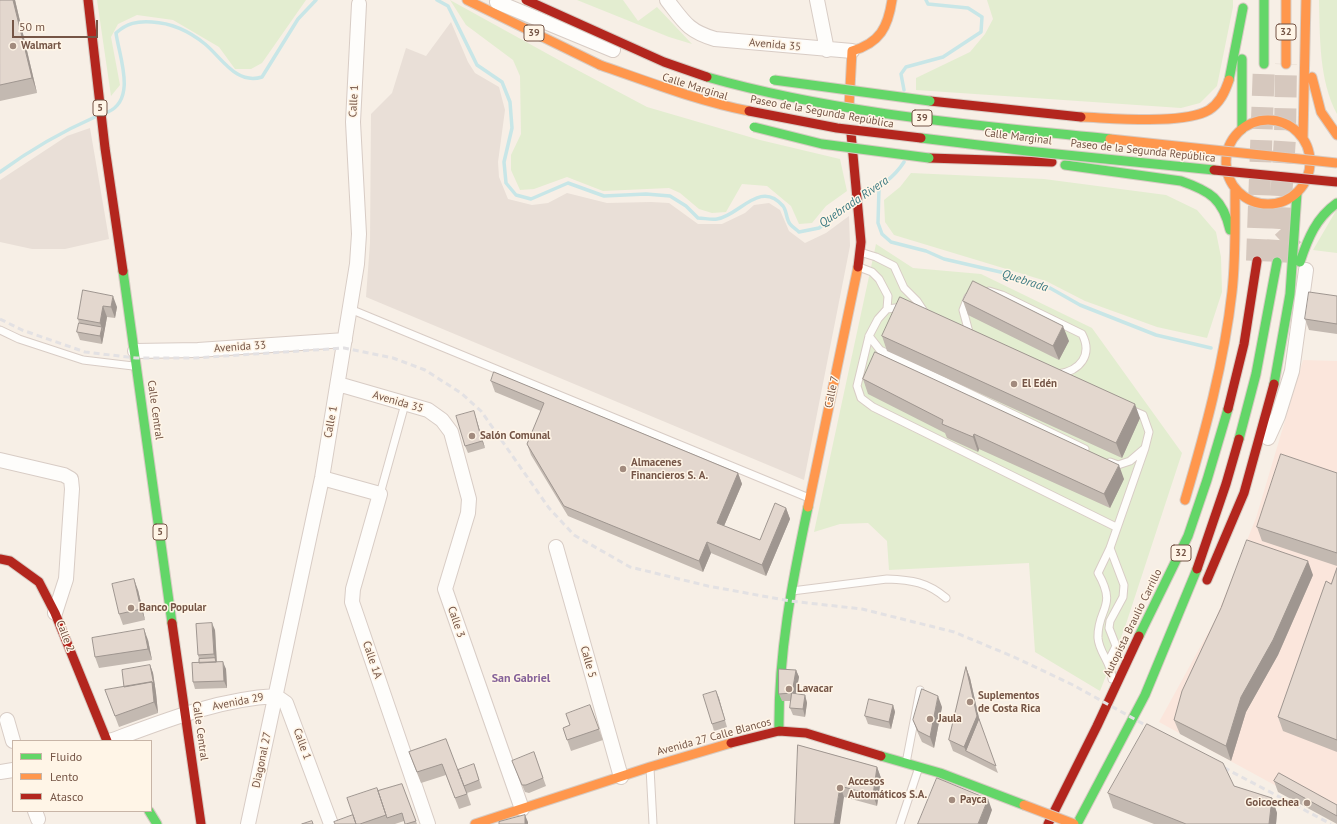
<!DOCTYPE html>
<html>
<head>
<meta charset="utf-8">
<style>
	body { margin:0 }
	#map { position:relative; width:1337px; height:824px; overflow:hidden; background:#f7efe6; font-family:"PT Sans",sans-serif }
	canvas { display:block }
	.legend { position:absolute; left:12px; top:740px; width:140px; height:72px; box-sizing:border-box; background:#fff5e7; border:1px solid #c8b5a7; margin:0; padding:5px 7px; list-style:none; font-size:12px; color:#755546 }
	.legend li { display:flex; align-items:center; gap:8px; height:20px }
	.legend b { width:20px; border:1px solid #c8b5a7 }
	.scale { position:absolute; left:12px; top:20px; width:86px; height:18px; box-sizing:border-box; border:2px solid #755546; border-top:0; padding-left:5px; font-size:12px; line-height:14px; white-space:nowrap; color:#755546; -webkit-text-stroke:3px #fff5e7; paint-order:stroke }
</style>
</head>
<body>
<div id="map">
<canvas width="1337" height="824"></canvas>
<ul class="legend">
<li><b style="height:5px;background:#63d668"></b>Fluido</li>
<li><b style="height:5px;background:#ff974d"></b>Lento</li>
<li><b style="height:5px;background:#b3261e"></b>Atasco</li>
</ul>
<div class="scale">50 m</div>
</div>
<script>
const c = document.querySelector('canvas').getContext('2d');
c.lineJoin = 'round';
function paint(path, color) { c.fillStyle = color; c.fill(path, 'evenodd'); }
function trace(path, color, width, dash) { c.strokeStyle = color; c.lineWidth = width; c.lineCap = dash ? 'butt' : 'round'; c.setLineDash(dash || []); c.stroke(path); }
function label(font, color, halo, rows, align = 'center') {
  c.font = font + ' "PT Sans",sans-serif'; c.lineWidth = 3; c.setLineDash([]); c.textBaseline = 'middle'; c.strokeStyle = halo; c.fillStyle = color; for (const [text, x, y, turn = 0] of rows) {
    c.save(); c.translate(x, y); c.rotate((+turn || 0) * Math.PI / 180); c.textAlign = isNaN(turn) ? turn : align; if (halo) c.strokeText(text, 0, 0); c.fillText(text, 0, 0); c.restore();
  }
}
const commercial = new Path2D(`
	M1303,360L1337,361V814L1280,788L1159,722L1215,620L1256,518Z`);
const industrial = new Path2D(`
	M451,22L468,62L475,73L499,87L505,110L498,162L499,177L508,199L532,205L548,203L567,193L607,203L651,202L669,203L698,224H722L745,213L754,205L769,203L780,210L789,231L805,243L826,233L849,216L850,246L804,480L366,297L370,243L371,114L392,93L406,48L426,56Z
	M90,128L109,239L65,249H32L0,242V180L67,136Z`);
const green = new Path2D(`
	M97,0H306L262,63L251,69H235L219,47L173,20L137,15L118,24L111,37L120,85L111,96Z
	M450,0L566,64L647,107L760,140L840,159L847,191L826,206L812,223L799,224L791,206L767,186L742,184L726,212L712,213L699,209L680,193L669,188L603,191L567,177L534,189L520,190L511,170V155L521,134L520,76L513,60L466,25Z
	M577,0H623L638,21L657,7L692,44L669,37Z
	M987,0H1233V7L1217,86L1200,103L1181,108L916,90V78L970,52L985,34L993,19Z
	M1319,0H1337V114C1319,80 1320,38 1319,0Z
	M911,173L1044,179L1166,195L1197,210L1216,232L1221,257L1222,292L1207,338L1157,327L1085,301L1046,281L894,235L885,222L884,200L900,187Z
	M1337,209V253L1313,250Z
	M876,244L913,268L981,274L1092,328L1182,453L1125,627L1100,691L1035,652L1029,563L889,570L887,541L868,523L840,524L814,532Z`);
const stream = new Path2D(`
	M437,0L448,6L477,65L502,82L510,102L512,128L504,162L506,183L516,195L531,199L568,183L604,196L646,194L670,196L686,206L698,218C704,218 711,220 717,219C739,216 760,179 783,206C787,211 786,219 790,224C792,227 796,229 799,232L819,228L852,205
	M904,90L901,74L906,67L943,57L981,32L982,17L968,8L928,4L926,0
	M108,112C137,99 119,56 116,33C127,23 137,21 152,22C172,23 189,31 205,44C222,58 236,85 262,77L298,19L316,0
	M0,172C30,150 61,132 95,117
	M879,188L878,223L882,234L891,242L926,251L944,259L1009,274L1050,288L1080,305L1156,335L1211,348
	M862,198C878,188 894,178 904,162`);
const streetTunnel = new Path2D(`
	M1280,230L1296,247`);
const highwayTunnel = new Path2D(`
	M1257,261L1264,64
	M1277,262L1285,137L1286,64`);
const lane = new Path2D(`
	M860,252L876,257L894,266L904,288L917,301L925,313
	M859,267L872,272L879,279L888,296L887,309L878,319L869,336L857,386L861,398L873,407L1116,527
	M989,291L1002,295L1082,334C1093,355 1080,371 1058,374
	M968,297L963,310L970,336
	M350,309L809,498
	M887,309L904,307
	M0,330L19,339L83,360L133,366
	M869,336L880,350L1085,449
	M1110,462L1118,465L1130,461L1144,449
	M380,494L405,404
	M792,591L887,579C912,580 927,582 946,598
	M1108,662L1116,646L1109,628L1110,621L1123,597L1124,585L1110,548
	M1112,679C1112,663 1099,653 1098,638C1097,608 1118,608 1098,573L1110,548L1145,448L1149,432L1143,415L1131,410
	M906,763L920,690
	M650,768L653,824
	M900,824L919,767`);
const street = new Path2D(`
	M667,0C684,22 688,31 715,39L852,51
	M817,0L827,50
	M497,2L613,50
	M135,351L198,350L345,340
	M338,384L428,410L442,420L451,432L469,499L468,513L445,589L522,809
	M1268,438L1278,416L1292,371L1306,270
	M0,460L64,475L71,479L72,489L66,579L55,613
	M322,478L380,494L353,589L352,602L428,824
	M556,547L621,777
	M276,696L286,703L331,824
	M7,720L13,741
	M110,741C164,721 218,699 276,696
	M0,772L13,770
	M35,811L38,819
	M248,824L322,478L357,264L359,234L353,122L359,4`);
const fast = new Path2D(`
	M1264,0V64
	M1242,59V129
	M1229,80L1243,8
	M1065,165L1181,181C1210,191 1223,199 1230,230
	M1300,262C1308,238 1316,218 1337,203
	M123,271L172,623
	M1274,384L1290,294L1297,193
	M1239,439L1256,374L1277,262
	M1139,636L1188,536L1207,480L1228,409
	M779,731C778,655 792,582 808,507
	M881,756L940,773L1024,805
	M149,811L157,824
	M1077,824L1145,695L1197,569`);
const slow = new Path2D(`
	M467,0L600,65
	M1286,0V64
	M1312,77L1321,112L1337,135
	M849,107L852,51C880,43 888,27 892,0
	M1081,117C1113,118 1183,125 1209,110C1220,103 1225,92 1229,80
	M1226 162a42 42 0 1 1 84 0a42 42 0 1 1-84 0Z
	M1303,137L1306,0
	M1185,500C1205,432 1224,363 1232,292C1236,257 1235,223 1235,188
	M808,507L858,267
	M475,824L650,767L731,743`);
const jam = new Path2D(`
	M88,0L105,148L123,271
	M930,101L1081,117
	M851,133L861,242L858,267
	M929,158L1052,162
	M1228,409L1244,344L1257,261
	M0,559L10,561L39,582L55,613L107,741
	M1197,569L1226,484L1239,439
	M1207,580L1244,493L1274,384
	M172,623L201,824
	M731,743L779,731L806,733L881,756
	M1048,824L1097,726L1139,636`);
const rail = new Path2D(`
	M0,319L22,330L85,352L136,358H195L344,348L393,358L425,370L461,393L481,411L549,508L574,535L630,567L708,586L790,601L862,609L954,632L1014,657L1073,685L1156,731
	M1215,763L1331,824`);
const fastBridge = new Path2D(`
	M707,77C838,114 975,125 1110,139
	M774,80L930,101
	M754,127L822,144L929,158
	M921,138L1027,151L1214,170`);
const slowBridge = new Path2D(`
	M600,65C649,82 698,101 749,111
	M1110,139L1337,163
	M1024,805L1074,824`);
const jamBridge = new Path2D(`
	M526,0L664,62L707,77
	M749,111L837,128L921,138
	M1214,170L1337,182`);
const wall = new Path2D(`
	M0,0H15L37,93L0,101Z
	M83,290L117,307L115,318L107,317L102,344L80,340L77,332L79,323L78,319Z
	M1337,296V334L1309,330L1305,319Z
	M963,301L1069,341L1059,360L968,315Z
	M882,336L1140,418L1122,458L887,351Z
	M863,379L1124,479L1110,508L979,449L978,452L947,438L945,433L868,394Z
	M491,381L738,473L742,484L724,526L760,540L786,508L790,519L766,576L711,553L703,572L568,516L531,455L527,444L541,411L495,392Z
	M476,418L485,448L468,453L465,446Z
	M1337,473V566L1262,541L1257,527Z
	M1337,568V752L1283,731L1278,717L1331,584Z
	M1313,575L1278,655L1246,712L1231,761L1180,734L1174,720Z
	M138,590L145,620L123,625L119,614Z
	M215,630L217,662L226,669L227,688L195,689L193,682L199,663V659L198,655Z
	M148,640L152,660L99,668L95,657Z
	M150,665L153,673L156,693L158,713L119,727L105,690L124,687Z
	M966,667L970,678L981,727L998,773L968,758L953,751L949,740Z
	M796,670L799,677L796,694L805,695L807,703L805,717L793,715L790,708L791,701H782L779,694Z
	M716,691L727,727L714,731L712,724Z
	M590,705L603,740L571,751L563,728L570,725Z
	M893,705L895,712L891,729L868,724L865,716Z
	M942,707L934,748L922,742L917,731L913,720Z
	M446,739L462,782L474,764L482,788L467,793L471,805L459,809L446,775L421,783L413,763L409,752Z
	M798,745L877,767L881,778L877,806L844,797Z
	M534,752L546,786L529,793L525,792L515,768Z
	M1274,781L1337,805V824L1278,792Z
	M402,784L417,824H405L404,821L395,824H356L378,791Z
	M1234,786L1272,798L1277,813L1276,824H1154L1113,808L1108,793Z`);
const shadedWall = new Path2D(`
	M13,0H15L37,93L32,78Z
	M113,296L117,307L115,318L111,307Z
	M103,306L107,317L104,334L100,323Z
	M1063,326L1069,341L1059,360L1053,346Z
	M102,327L104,334L102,344L100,336Z
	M1135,404L1140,418L1122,458L1116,443Z
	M474,411L476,418L485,448L482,441Z
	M974,434L979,449L978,452L973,437Z
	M1119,465L1124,479L1110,508L1104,494Z
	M738,473L742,484L721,533L717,523Z
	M786,508L790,519L766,576L762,565Z
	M707,542L711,553L703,572L699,561Z
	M1308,561L1313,575L1278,655L1246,712L1231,761L1226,746L1241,697Z
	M134,579L138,590L145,620L141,609Z
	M212,623L215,630L217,669L216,666L215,658L214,654Z
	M144,629L148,640L152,660L148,649Z
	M223,662L226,669L227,688L224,681Z
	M150,665L153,673L156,693L158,713L154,702Z
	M966,667L970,678L981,727L998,773L981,727L966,751L964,747Z
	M796,670L799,677L794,701L792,693Z
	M716,691L719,698L727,727L725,720Z
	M805,695L807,703L805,717L803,709Z
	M938,696L942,707L934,748L930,737Z
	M893,705L895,712L891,729L889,722Z
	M877,767L881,778L877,806L873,795Z
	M840,786L844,797L840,824H834Z
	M1272,798L1277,813L1276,824H1269Z
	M988,799L992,810L987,824H978Z
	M525,815L528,822V824H525Z`);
const building = new Path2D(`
	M0,0H13L32,78L0,85Z
	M973,281L1063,326L1053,346L963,301Z
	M83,290L113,296L111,307L103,306L100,323L78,319Z
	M1309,292L1337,296V324L1305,319Z
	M900,297L1135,404L1116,443L882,336Z
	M79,323L102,327L100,336L77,332Z
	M875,352L1119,465L1104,494L974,434L973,437L942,424L943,420L863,379Z
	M494,372L738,473L717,523L760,540L775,503L786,508L762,565L707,542L699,561L564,506L527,444L544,403L491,381Z
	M474,411L482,441L465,446L456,416Z
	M1281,454L1337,473V553L1257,527Z
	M1247,540L1308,561L1273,640L1241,697L1226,746L1174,720L1182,691L1221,608Z
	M1337,568V740L1278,717L1326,581L1331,584Z
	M134,579L141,609L119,614L112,584Z
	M212,623L214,654L198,655L196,624Z
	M144,629L148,649L95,657L92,638Z
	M215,658L216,662L199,663V659Z
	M223,662L224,681L193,682L192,663Z
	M150,665L154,685L152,682L124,687L122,670Z
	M966,667L977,716L964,747L949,740Z
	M779,669L796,670L792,693L779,694Z
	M152,682L154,702L115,716L105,690Z
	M922,689L938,696L930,737L918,731L913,720Z
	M716,691L725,720L712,724L703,695Z
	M792,693L805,695L803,709L790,708Z
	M869,699L893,705L889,722L865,716Z
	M590,705L599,729L567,740L563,728L570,725L566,714Z
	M979,719L996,766L966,751Z
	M1147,724L1223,763L1234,786L1272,798L1269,824H1186L1108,793Z
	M446,739L467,794L455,798L442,764L417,772L409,752Z
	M798,745L877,767L873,795L840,786L834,824H795Z
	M534,752L543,778L526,785H522L512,761Z
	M474,764L479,780L464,786L458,770Z
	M1279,773L1337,805V816L1274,781Z
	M937,778L988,799L978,824H918Z
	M402,784L416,821L406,824H405L402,813L387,818L378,791Z
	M377,788L386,815L360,824H356L347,798Z
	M353,815L356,824H335L334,822Z
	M525,815V824H499V822Z
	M312,821L313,824H302Z`);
const markers = [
	[13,46,4,"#a28b7e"],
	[1014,384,4,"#a28b7e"],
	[472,436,4,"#a28b7e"],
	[623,469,4,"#a28b7e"],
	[131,608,4,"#a28b7e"],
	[789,689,4,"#a28b7e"],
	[970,702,4,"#a28b7e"],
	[930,719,4,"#a28b7e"],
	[840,788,4,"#a28b7e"],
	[952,800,4,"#a28b7e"],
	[1307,803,4,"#a28b7e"]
];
const shields = [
	[1286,32,20],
	[534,33,20],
	[100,108,14],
	[922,118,20],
	[160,532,14],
	[1181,553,20]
];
const shieldNames = [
	["32",1286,32],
	["39",534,33],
	["5",100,108],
	["39",922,118],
	["5",160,532],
	["32",1181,553]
];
const streetNames = [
	["Avenida 35",775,45,5],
	["Calle Marginal",695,87,17],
	["Calle 1",354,101,-87],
	["Paseo de la Segunda República",822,112,10],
	["Calle Marginal",1018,137,7],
	["Paseo de la Segunda República",1143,151,6],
	["Avenida 33",240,347,-4],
	["Calle 7",832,392,-78],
	["Avenida 35",398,402,16],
	["Calle Central",155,410,82],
	["Calle 1",331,422,-80],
	["Calle 3",456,622,71],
	["Autopista Braulio Carrillo",1133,623,-64],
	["Calle 2",65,636,69],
	["Calle 1A",372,660,71],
	["Calle 5",588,662,74],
	["Avenida 29",238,702,-11],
	["Calle Central",200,731,82],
	["Avenida 27 Calle Blancos",714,737,-15],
	["Calle 1",302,744,70],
	["Diagonal 27",262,760,-78]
];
const poiNames = [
	["Walmart",21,46],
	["El Edén",1022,384],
	["Salón Comunal",480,436],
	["Almacenes",631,463],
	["Financieros S. A.",631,476],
	["Banco Popular",139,608],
	["Lavacar",797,689],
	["Suplementos",978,696],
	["de Costa Rica",978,709],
	["Jaula",938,719],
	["Accesos",848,782],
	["Automáticos S.A.",848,795],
	["Payca",960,800],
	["Goicoechea",1299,803,"right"]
];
const waterNames = [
	["Quebrada Rivera",854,202,-34],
	["Quebrada",1025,281,18]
];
const neighbourhoodNames = [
	["San Gabriel",521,679]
];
paint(commercial, '#fbe6dc');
paint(industrial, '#e9dfd7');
paint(green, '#e3edd0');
trace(stream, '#c8e6e7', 3.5);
trace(streetTunnel, '#d6c8be', 14, [14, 7]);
trace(highwayTunnel, '#d6c8be', 22, [22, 11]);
trace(lane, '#d8ccc5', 9);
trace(street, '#d8ccc5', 16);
trace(fast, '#d7cbc3', 11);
trace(slow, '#d7cbc3', 11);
trace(jam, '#d7cbc3', 11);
trace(lane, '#fefdfb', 7);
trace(street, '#fefdfb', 14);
trace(fast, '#63d668', 9);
trace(slow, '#ff974d', 9);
trace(jam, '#b3261e', 9);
trace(rail, '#e3e1e3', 3, [6, 4]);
trace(fastBridge, '#d7cbc3', 11, []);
trace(slowBridge, '#d7cbc3', 11, []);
trace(jamBridge, '#d7cbc3', 11, []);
trace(fastBridge, '#63d668', 9);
trace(slowBridge, '#ff974d', 9);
trace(jamBridge, '#b3261e', 9);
paint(wall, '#c3b9b1');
paint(shadedWall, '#9f9690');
paint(building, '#e3d7ce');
trace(building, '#9f9690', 1);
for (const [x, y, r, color] of markers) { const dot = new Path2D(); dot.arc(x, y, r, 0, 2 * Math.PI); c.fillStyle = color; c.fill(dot); trace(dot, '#fff5e7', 1.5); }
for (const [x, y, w] of shields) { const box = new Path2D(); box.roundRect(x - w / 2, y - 8, w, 16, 3); c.fillStyle = '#fff5e7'; c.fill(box); trace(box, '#755546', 1); }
label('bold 10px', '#755546', null, shieldNames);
label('11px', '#755546', '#fff5e7', streetNames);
label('bold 11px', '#755546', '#fff5e7', poiNames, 'left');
label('italic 12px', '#3c7a83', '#fff5e7', waterNames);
label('bold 12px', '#846199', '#fff5e7', neighbourhoodNames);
</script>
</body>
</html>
